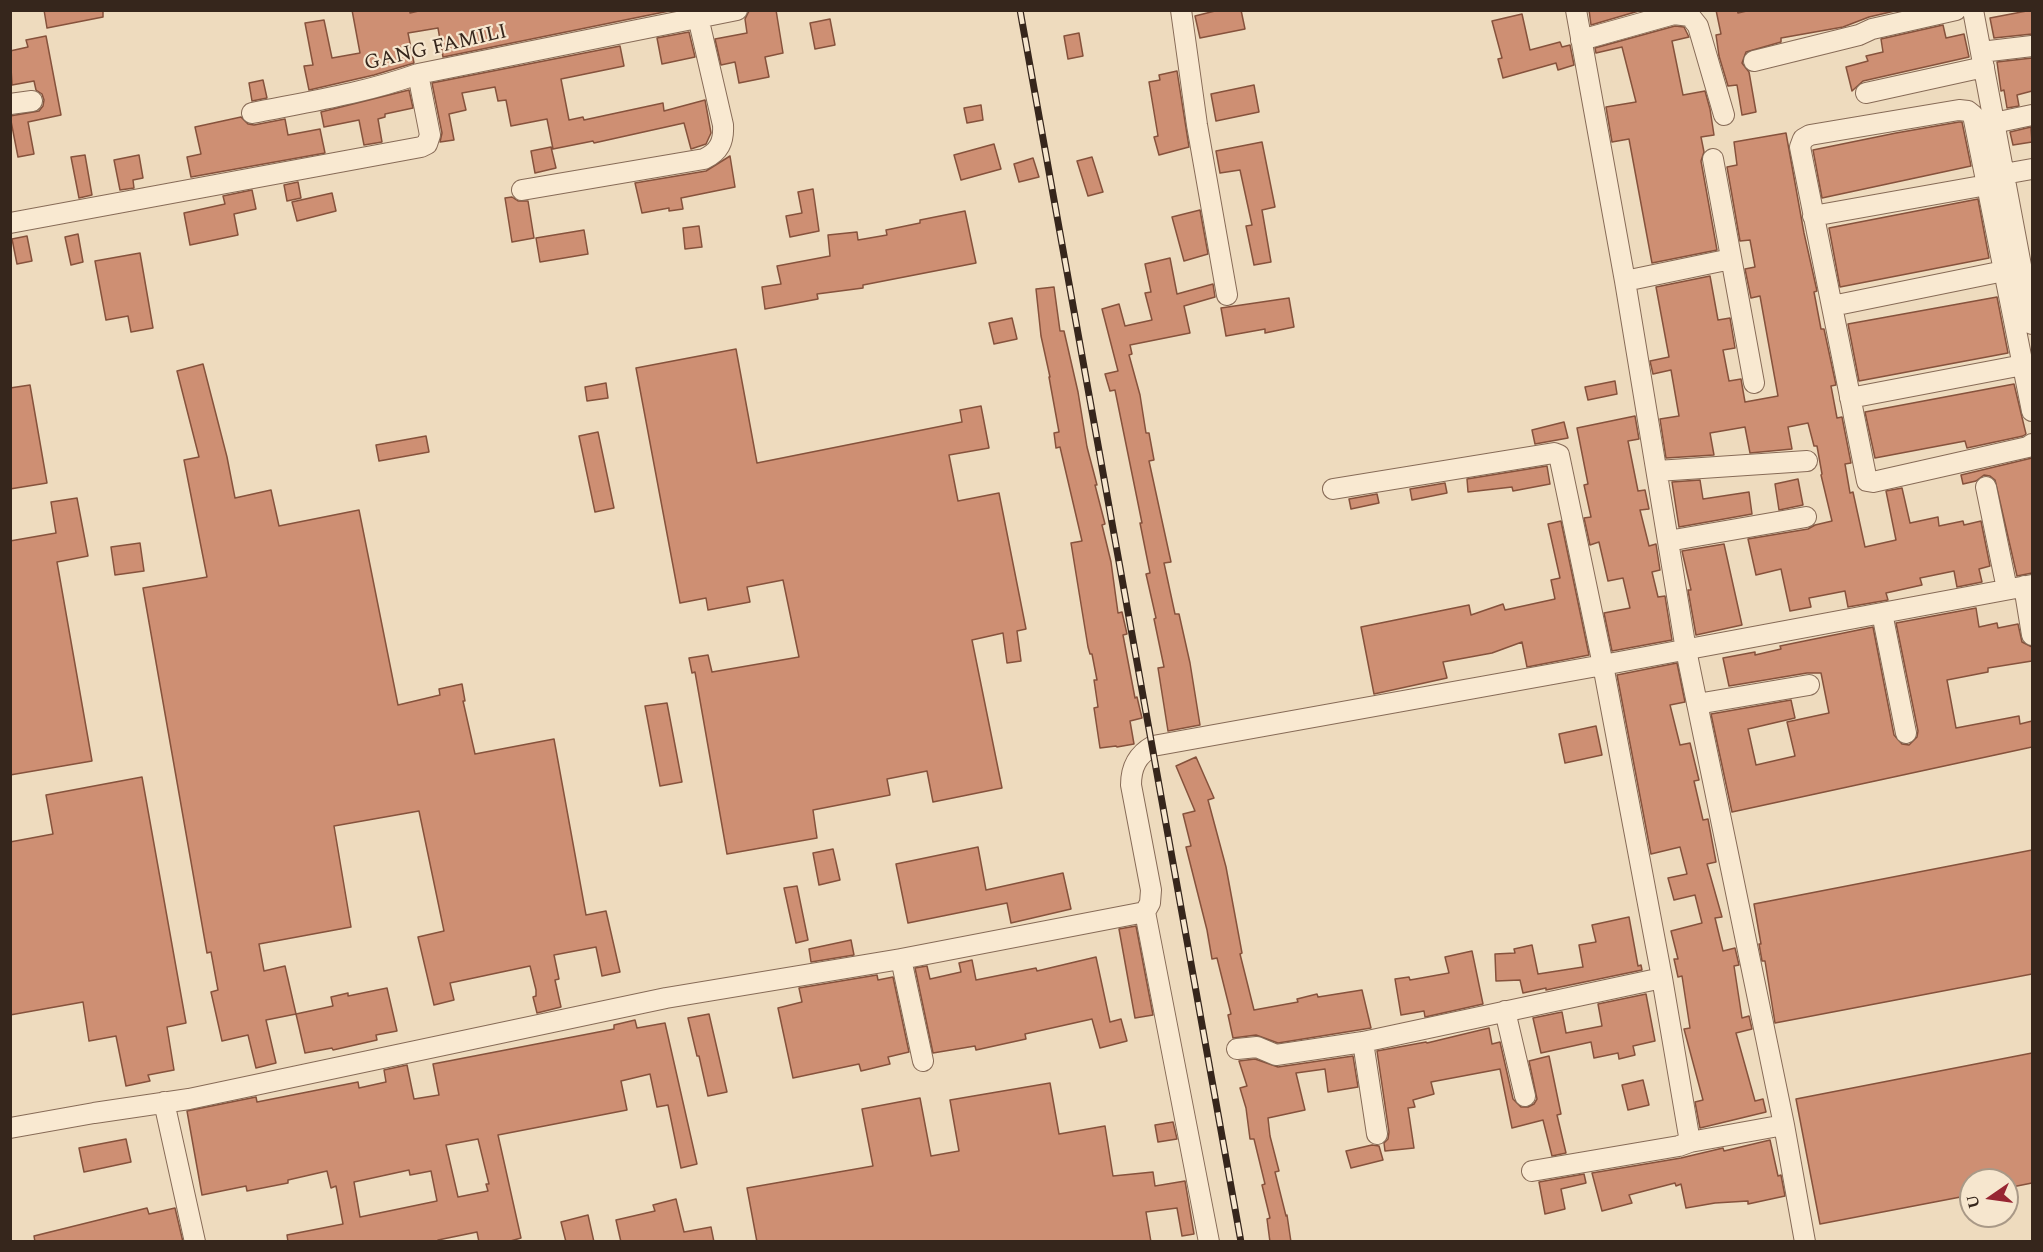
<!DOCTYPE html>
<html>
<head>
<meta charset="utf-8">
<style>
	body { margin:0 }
	#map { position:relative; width:2043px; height:1252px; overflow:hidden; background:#eedbbe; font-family:Spectral,serif }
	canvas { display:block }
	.frame { position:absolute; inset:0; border:12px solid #36261c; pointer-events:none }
	.north { position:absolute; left:1959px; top:1168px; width:60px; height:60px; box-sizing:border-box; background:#f6e6ce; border:2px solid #a99987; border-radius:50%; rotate:257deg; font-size:16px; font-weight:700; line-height:24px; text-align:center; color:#36261c }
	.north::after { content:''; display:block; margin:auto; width:21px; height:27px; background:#972532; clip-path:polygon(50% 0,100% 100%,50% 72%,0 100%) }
</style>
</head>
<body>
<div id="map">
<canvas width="2043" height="1252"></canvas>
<div class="frame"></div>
<div class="north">U</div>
</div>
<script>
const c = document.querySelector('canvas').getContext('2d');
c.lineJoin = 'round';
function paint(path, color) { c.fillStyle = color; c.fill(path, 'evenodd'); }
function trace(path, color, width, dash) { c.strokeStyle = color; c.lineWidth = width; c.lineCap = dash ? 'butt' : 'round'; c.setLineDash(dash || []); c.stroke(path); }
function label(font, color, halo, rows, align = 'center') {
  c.font = font + ' Spectral,serif'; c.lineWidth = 4.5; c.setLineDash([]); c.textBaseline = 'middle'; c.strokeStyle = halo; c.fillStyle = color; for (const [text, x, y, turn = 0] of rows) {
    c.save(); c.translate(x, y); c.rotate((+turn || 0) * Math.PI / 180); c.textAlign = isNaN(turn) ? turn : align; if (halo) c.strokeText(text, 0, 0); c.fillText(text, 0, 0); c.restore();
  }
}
const building = new Path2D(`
	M44,10H103V17L47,28Z
	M352,10H410V13L423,10H674L443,57L438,28L408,33L414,63L374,75L309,90L304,66L313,65L305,23L324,20L332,58L360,53Z
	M776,10L783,53L765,57L769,77L739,83L735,62L721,65L715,39L747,33L745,19L749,11Z
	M1219,10H1241L1245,29L1200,38L1195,16Z
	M1589,10H1642L1591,25Z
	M1716,10H1737L1738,13L1751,10H1899L1869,17L1843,27L1781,38V42L1746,52L1742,63L1749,72L1756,112L1742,115L1737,85L1728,86L1719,56L1716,35L1721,34Z
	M2032,10V34L1994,38L1990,18Z
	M1522,14L1530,50L1560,42L1562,47L1570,45L1574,65L1558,70L1556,63L1503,78L1498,59L1502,58L1492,21Z
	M830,19L835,45L815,49L810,23Z
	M1943,25L1946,38L1964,34L1969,57L1863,81L1852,91L1846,67L1868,61L1866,56L1883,52L1881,39Z
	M1675,26L1684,27L1689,37L1672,41L1683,95L1705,91L1710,109L1714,135L1701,137L1704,152L1701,161L1717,250L1652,263L1629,139L1612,142L1606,107L1636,102L1622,47L1596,53L1595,48Z
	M689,32L695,57L662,64L657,38Z
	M1079,33L1083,56L1068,59L1064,36Z
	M46,36L61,115L28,122L34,154L18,157L10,116L39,111L43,106L44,100L42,94L36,90L34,81L12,85L10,51L28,47L26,40Z
	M620,46L624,66L561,79L569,120L583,117L584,120L663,103L664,111L705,100L711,133L706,144L691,149L684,123L594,143L593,141L553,149L547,119L511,126L506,100L498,101L495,87L462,93L466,110L449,114L454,140L440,142L442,133L432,83Z
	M2032,58V91L2017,95L2019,106L2007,108L2004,90L2001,91L1997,62Z
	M1177,71L1189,147L1159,155L1154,137L1158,136L1149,82L1160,80L1159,75Z
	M263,80L267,98L252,101L249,83Z
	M1254,85L1259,112L1216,121L1211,94Z
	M409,90L413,108L385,114V117L378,119L382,142L364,145L359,120L324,127L321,112Z
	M981,105L983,120L967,123L964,108Z
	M241,117L248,124L254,125L285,119L288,135L320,129L325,153L191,177L187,157L201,154L195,127Z
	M1959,122H1962L1971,166L1822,198L1813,150L1896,133Z
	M2031,127L2032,142L2013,145L2010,132Z
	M1786,133L1804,233L1817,291L1814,292L1821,329H1824L1836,385L1831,386L1837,418L1842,417L1851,463L1845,464L1850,493L1853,492L1865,547L1896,540L1886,491L1902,488L1910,523L1938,517L1939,526L1963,521L1964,525L1981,521L1990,566L1979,569L1982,582L1957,587L1954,571L1920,578L1922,585L1886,593L1888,600L1848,607L1845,591L1809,598L1811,607L1790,611L1781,569L1756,575L1748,539L1808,529L1815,525L1832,521L1821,475L1822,474L1817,446H1814L1808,423L1788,427L1792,449L1750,453L1745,427L1710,433L1714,455L1666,458L1660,419L1679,416L1671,370L1653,374L1650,361L1669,357L1656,287L1710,276L1718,320L1730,318L1735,348L1723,350L1729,381L1741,379L1745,402L1778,396L1760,296L1751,298L1745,269L1755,267L1750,240L1740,241L1727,167L1737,165L1734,142Z
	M1262,142L1275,207L1262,210L1271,262L1254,265L1246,226L1252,225L1240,170L1220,173L1216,151Z
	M994,144L1001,169L961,180L954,155Z
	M551,147L556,168L535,173L531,151Z
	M85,155L92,195L79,198L71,157Z
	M139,155L143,178L133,180L134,188L120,190L114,160Z
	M730,156L735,187L681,198L683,209L669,211V208L642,213L635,183L706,171Z
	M1092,157L1103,192L1088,196L1077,161Z
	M1033,158L1039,177L1019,182L1014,164Z
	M298,182L301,198L287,201L284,185Z
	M813,189L819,231L790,237L786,216L802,213L798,192Z
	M252,190L256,209L234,214L238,235L190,245L184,213L225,204L223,196Z
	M332,193L336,211L297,221L292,202Z
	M512,197L518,201H528L534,238L512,242L505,198Z
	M1978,199L1989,258L1840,287L1829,228Z
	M1200,210L1208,254L1184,261L1172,217Z
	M965,211L976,263L863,285V288L817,294L818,299L765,309L762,287L781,284L777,266L830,256L828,235L857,232L858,240L887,235L886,230L920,223V220Z
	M699,226L702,247L685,249L683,228Z
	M584,230L588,254L540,262L536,238Z
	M78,234L83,262L71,265L65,237Z
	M27,236L32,261L17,264L12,239Z
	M140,253L153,328L131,332L128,316L106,320L95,261Z
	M1170,258L1177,294L1213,284L1215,297L1184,306L1190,333L1130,345L1132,354L1129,355L1140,395L1146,433H1149L1154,460L1149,461L1171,562L1164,563L1175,614H1179L1190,663L1200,725L1168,731L1158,668L1164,667L1154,619L1156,618L1146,574L1150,573L1140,523H1142L1115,390L1110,391L1105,374L1118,371L1102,309L1119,304L1125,326L1152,320L1145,293L1151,292L1145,264Z
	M1054,287L1060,331H1064L1078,392L1087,447L1097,485H1095L1105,524L1102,525L1111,562L1118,613L1122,612L1127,634L1123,635L1135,698L1137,697L1142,718L1130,721L1134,744L1117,747L1116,746L1100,748L1094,708L1098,707L1094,680H1097L1092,654H1090L1088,647L1071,543L1082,541L1060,447L1056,448L1054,433L1059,432L1049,377H1050L1041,336L1036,289Z
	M1997,297L2008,353L1859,381L1848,324Z
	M1289,298L1294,327L1265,333V329L1226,336L1221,308Z
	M1012,318L1017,339L994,344L989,323Z
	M736,349L757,463L962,422L960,410L981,406L989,448L949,455L958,501L999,493L1026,629L1017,631L1021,661L1007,663L1003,633L972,640L1002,788L933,802L927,771L887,779L890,795L813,810L817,838L727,854L695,672L692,673L689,658L708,655L712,672L799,657L783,580L747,587L750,602L708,610L706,598L680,603L636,368Z
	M203,364L227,457L235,498L271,490L279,526L359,510L398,705L440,695L439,689L462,684L465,701H463L475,754L554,739L586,915L606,911L620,972L602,976L596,947L554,955L559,979L555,980L561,1007L537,1013L533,997L536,996V990L530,966L450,983L454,1000L434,1005L418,937L444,931L419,811L334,826L351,927L259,944L264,971L285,966L296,1014L266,1020L276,1063L256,1068L248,1035L222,1041L211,992L218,990L211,952L207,953L143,588L207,577L184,460L199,457L177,371Z
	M1615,381L1617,394L1588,400L1585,387Z
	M606,383L608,398L587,401L585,387Z
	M2014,384L2026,434L2023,436L1967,448L1965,441L1875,458L1865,412Z
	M30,385L47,483L10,489V388Z
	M1635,416L1639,439L1628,441L1638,491L1645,490L1649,509L1640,510L1649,546L1656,544L1660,570L1652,572L1658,597L1665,596L1672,640L1612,651L1604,613L1630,608L1623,578L1608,581L1599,542L1590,545L1584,518L1591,517L1584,485L1588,484L1577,428Z
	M1564,422L1568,438L1535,444L1532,430Z
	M598,432L614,508L595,512L579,436Z
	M426,436L429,452L379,461L376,445Z
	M2032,458V573L2017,576L1995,480L1990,476L1984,475L1976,481L1963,484L1961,475Z
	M1547,466L1550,484L1513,491L1512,487L1468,492L1467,479Z
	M1798,479L1803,505L1779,510L1775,484Z
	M1700,480L1703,499L1749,492L1752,514L1679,527L1672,482Z
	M1445,483L1447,493L1412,500L1410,489Z
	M1377,494L1379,503L1351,509L1349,499Z
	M77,498L88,556L57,562L92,761L10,775V541L56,533L51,502Z
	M1561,521L1589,655L1527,667L1522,642L1492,653L1443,662L1447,678L1374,694L1361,627L1469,605L1471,615L1503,604L1505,610L1555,599L1551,580L1560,578L1548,524Z
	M140,543L144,571L115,575L111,547Z
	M1724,544L1742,625L1696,635L1688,590H1691L1682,551Z
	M1976,608L1979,627L1997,623L1998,628L2018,624L2022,642L2032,647V661L1988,668V672L1947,680L1956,728L2019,716L2020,724L2032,721V747L1732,812L1711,714L1791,700L1795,718L1748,729L1756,765L1795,756L1787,722L1829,713L1821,673H1807L1729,686L1723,658L1755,652V655L1781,649L1780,646L1873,627L1894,735L1902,744L1909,745L1917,737L1918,731L1896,623Z
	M1677,663L1685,702L1670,705L1680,745L1690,743L1699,780L1694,781L1703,820L1708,819L1716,862L1707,864L1722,917L1715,918L1723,951L1735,948L1739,965L1734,966L1742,1018L1749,1016L1752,1029L1736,1033L1755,1101L1763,1099L1766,1112L1700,1128L1695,1102L1703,1100L1684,1029L1690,1028L1682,976L1678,977L1674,959H1678L1671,931L1702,923L1695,895L1674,900L1668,878L1687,874L1680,847L1651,854L1617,675Z
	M667,703L682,782L660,786L645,706Z
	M1596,726L1602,755L1565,763L1559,734Z
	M1196,757L1214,798L1208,800L1226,867L1242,953L1240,954L1254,1010L1298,1002L1297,999L1317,994L1318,997L1362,990L1371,1028L1278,1043L1256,1035L1233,1038L1228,1015L1231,1014L1217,958L1212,959L1207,930L1186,847L1191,846L1183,814L1195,811L1176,766Z
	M142,777L186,1023L167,1027L174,1070L148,1075L150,1081L126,1086L116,1036L89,1041L83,1002L10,1015V842L53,834L46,795Z
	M978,847L986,890L1063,873L1071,909L1011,923L1007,903L908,923L896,864Z
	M833,849L840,880L819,885L813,853Z
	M2032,850V974L1775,1023L1765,961H1762L1759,944H1761L1754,904Z
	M797,886L808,940L796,943L784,888Z
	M1629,917L1638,966L1641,965L1642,970L1546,990V988L1523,993L1520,980L1496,981L1495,954L1515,953L1514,949L1532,945L1538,974L1583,967L1579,945L1596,942L1592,925Z
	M1136,926L1153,1015L1135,1018L1119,929Z
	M851,940L854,955L811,962L809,949Z
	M1472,951L1483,1004L1425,1017L1424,1011L1401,1015L1395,979L1409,977L1410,980L1449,973L1445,957Z
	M1096,957L1110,1022L1121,1019L1127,1041L1100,1048L1092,1019L1025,1034L1026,1039L976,1050L975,1046L933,1053L915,968L927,966L930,979L961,972L959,963L972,960L976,980L1036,968L1037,971Z
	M877,975L878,980L893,977L909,1052L888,1057L890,1064L861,1071L859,1064L793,1078L778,1008L802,1002L799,988Z
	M387,988L397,1031L376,1035L377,1040L333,1050L332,1048L305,1053L296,1014L333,1006L331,997L348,993V996Z
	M1646,994L1655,1041L1633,1046L1635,1055L1619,1059L1618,1053L1594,1058L1591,1042L1541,1053L1533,1018L1562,1012L1566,1033L1602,1026L1598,1004Z
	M709,1014L727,1092L708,1096L699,1056H697L688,1018Z
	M635,1020L637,1028L665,1023L697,1164L681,1168L668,1105L657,1107L650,1074L621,1081L627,1110L498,1135L521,1238L507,1242H479L477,1232L438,1240V1242H288L287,1235L343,1224L336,1186L331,1188L327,1171L288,1180V1183L247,1191L246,1186L202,1195L187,1111L256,1097L257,1102L358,1082L359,1088L386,1082L384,1070L407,1065L414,1099L439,1095L433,1064L614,1029V1025ZM478,1139L489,1184H486L488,1191L458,1197L446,1145ZM409,1170L410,1175L431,1171L437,1201L360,1217L354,1182Z
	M1489,1028L1492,1044L1500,1042L1513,1099L1521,1107H1528L1534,1104L1537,1099L1529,1061L1549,1056L1561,1114L1557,1115L1566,1153L1552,1156L1543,1120L1512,1128L1500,1069L1431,1082L1434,1094L1413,1100L1415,1107L1408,1108L1414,1148L1385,1151L1384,1143L1388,1139L1389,1132L1377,1051L1426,1042L1427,1043Z
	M2032,1053V1183L2007,1188V1180H1971V1195L1820,1224L1796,1099Z
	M1353,1056L1358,1087L1328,1092L1325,1069L1296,1073L1305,1110L1268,1118L1270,1136L1279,1171L1275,1172L1286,1216L1287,1215L1291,1242H1270L1267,1219L1270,1218L1262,1185L1265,1184L1254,1139H1250L1246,1108L1240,1088L1247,1086L1239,1061L1255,1059L1278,1067Z
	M1643,1080L1649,1105L1628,1110L1622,1085Z
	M1050,1083L1059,1134L1105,1126L1113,1176L1153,1172L1155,1186L1185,1181L1194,1234L1182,1236L1177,1208L1146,1212L1151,1242H757L747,1188L873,1166L862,1109L920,1098L931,1156L959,1151L950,1100Z
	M1173,1122L1177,1139L1158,1142L1155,1125Z
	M126,1139L131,1162L84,1172L79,1148Z
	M1770,1140L1778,1176L1781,1175L1785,1196L1748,1204V1201L1715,1203L1686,1208L1681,1184L1676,1186L1675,1183L1629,1195L1632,1203L1602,1211L1592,1173L1681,1158L1723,1148L1724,1151Z
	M1372,1145L1379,1146L1383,1160L1351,1168L1346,1151Z
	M1584,1174L1586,1183L1561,1189L1565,1209L1545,1214L1539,1182Z
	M676,1199L684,1232L711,1227L714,1242H621L616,1220L655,1211L653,1205Z
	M147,1208L149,1214L175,1208L183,1242H35L34,1236Z
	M588,1215L594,1242H566L561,1222Z`);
const minor = new Path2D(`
	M1181,10L1197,125L1227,295
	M1576,10L1625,281L1686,650L1784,1125L1805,1242
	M1973,10L2032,324
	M1581,40L1674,14L1690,16L1698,26L1724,115
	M1981,52L2032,46
	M1754,61L1859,35L1872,29L1956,10
	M1866,93L1984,67
	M10,104L32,101
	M252,113C307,102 365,93 418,74L737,10
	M1994,123L2032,115
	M1713,159L1754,383
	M2004,174L2032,169
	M522,190L704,159C719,152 724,142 723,125L698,17
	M1813,216L1987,185
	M10,223L421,147L427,144L430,135L418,74
	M1625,281L1731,259
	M1832,306L2004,271L2017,270
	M1850,398L2023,365
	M2032,411L1973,115L1968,111L1959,110L1810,135L1803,139L1800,147L1867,481L1873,482L2028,447L2032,444
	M1657,471L1807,461
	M1986,487L2007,589
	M1333,489L1554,453L1559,455L1603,665L1662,978L1690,1142L1679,1146L1532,1171
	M1668,541L1806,517
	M2024,586L2032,635
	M1882,613L1906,733
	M1697,704L1809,685
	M1145,912L1209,1242
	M901,959L923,1061
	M1505,1011L1525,1096
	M1363,1042L1377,1134
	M1237,1049L1257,1047L1276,1055L1363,1042L1662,978
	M164,1102L195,1242
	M10,1128L94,1113L189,1099L666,998L901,959L1145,912L1150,903L1151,890L1131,785C1131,767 1137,755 1153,746L1603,665L2032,585
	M1690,1142L1784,1125`);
const rail = new Path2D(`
	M1020,10L1241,1242`);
const streetNames = [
	["GANG FAMILI",436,49,-13]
];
paint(building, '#ce8f73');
trace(building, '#86523c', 1.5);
trace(minor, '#876b57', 22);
trace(minor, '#f9e9d1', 20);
trace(rail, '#36261c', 7);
trace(rail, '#f6e6ce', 4.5, [14]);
label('21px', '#36261c', '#f6e6ce', streetNames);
</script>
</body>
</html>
